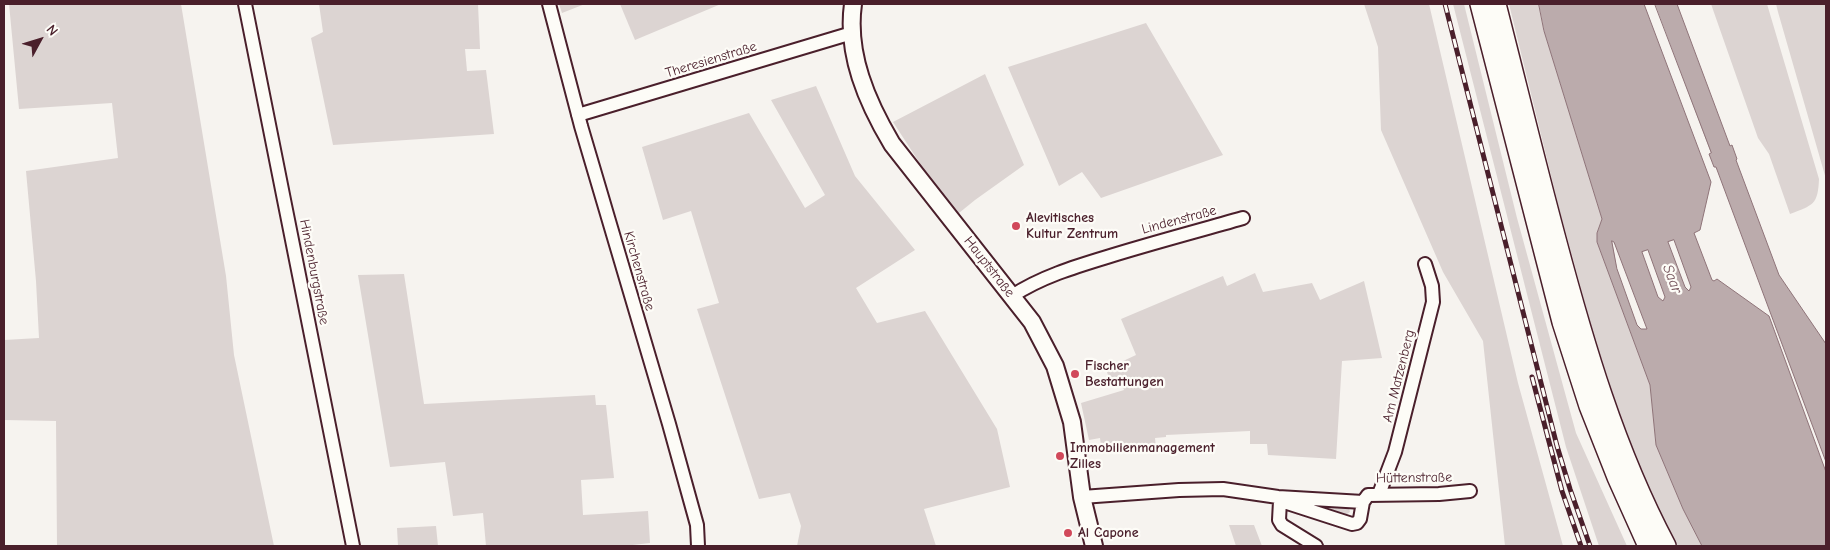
<!DOCTYPE html>
<html>
<head>
<meta charset="utf-8">
<style>
	body { margin:0 }
	#map { position:relative; width:1830px; height:550px; overflow:hidden; background:#f6f3ef; font-family:"Comic Neue",sans-serif }
	canvas { display:block }
	.frame { position:absolute; inset:0; border:5px solid #4a1f2b; pointer-events:none }
	.north { position:absolute; left:15px; top:15px; width:50px; height:50px; -webkit-text-stroke:4px #fdfcf7; paint-order:stroke; rotate:51deg; font-size:14px; font-weight:700; line-height:20px; text-align:center; color:#4a1f2b }
	.north::after { content:''; display:block; margin:auto; width:18px; height:22px; background:#4a1f2b; clip-path:polygon(50% 0,100% 100%,50% 72%,0 100%) }
</style>
</head>
<body>
<div id="map">
<canvas width="1830" height="550"></canvas>
<div class="frame"></div>
<div class="north">N</div>
</div>
<script>
const c = document.querySelector('canvas').getContext('2d');
c.lineJoin = 'round';
function paint(path, color) { c.fillStyle = color; c.fill(path, 'evenodd'); }
function trace(path, color, width, dash) { c.strokeStyle = color; c.lineWidth = width; c.lineCap = dash ? 'butt' : 'round'; c.setLineDash(dash || []); c.stroke(path); }
function label(font, color, halo, rows, align = 'center') {
  c.font = font + ' "Comic Neue",sans-serif'; c.lineWidth = 4.5; c.setLineDash([]); c.textBaseline = 'middle'; c.strokeStyle = halo; c.fillStyle = color; for (const [text, x, y, turn = 0] of rows) {
    c.save(); c.translate(x, y); c.rotate((+turn || 0) * Math.PI / 180); c.textAlign = isNaN(turn) ? turn : align; if (halo) c.strokeText(text, 0, 0); c.fillText(text, 0, 0); c.restore();
  }
}
const green = new Path2D(`
	M9,4H181L226,276L234,355L274,546H57L56,421L4,420V340L39,338L36,281L26,171L118,158L112,103L19,109Z
	M319,4H478L480,49H465L467,71L486,70L494,134L333,145L311,38L323,32Z
	M559,4H585L562,13Z
	M620,4H721L635,40Z
	M1364,4H1429L1518,383L1563,546H1505L1483,341L1443,272L1381,130L1378,47Z
	M1453,4H1464L1517,218L1576,433L1627,546H1599L1566,447Z
	M1509,4H1539L1544,31L1602,219L1597,233V242L1650,385L1656,445L1683,509L1702,546H1672L1615,413L1559,208Z
	M1711,4H1767L1819,179C1818,205 1813,205 1790,214L1769,154L1758,138Z
	M1776,4H1826V179L1778,12Z
	M1146,23L1223,155L1101,198L1082,172L1059,186L1008,67Z
	M985,74L1024,165L975,200L959,213L921,165L893,122Z
	M816,86L855,176L915,250L856,288L877,323L925,311L997,429L1010,487L924,509L936,546H797L801,526L790,493L759,499L697,309L719,303L691,211L663,220L642,147L749,113L805,208L825,195L771,100Z
	M1255,273L1263,292L1312,283L1320,300L1364,281L1382,358L1342,361L1336,459L1268,455L1267,444H1250V431L1166,435V437L1155,438L1156,449L1118,453L1117,444L1101,446L1100,438L1089,440L1081,403L1124,390L1120,378L1110,381L1106,369L1136,355L1121,319L1223,276L1227,286Z
	M404,274L424,404L595,395L596,405H606L614,478L581,480L583,515L648,511L650,543L624,546H486L483,513L453,516L445,462L390,467L358,275Z
	M1318,505L1345,506L1349,508L1350,512L1344,516L1319,507Z
	M1229,525H1254L1262,546H1236Z
	M436,526L438,546H398L397,528Z`);
const water = new Path2D(`
	M1539,4H1644L1711,182L1700,230L1694,233L1712,280L1714,281L1717,279L1769,316L1826,472V546H1702L1683,509L1656,445L1650,385L1597,242V233L1602,219L1544,31ZM1674,240L1691,287L1689,291L1685,287L1668,242ZM1612,241L1614,242L1647,329H1641L1637,325L1617,269ZM1648,250L1665,297L1663,301L1658,297L1642,252Z
	M1655,4H1677L1730,146L1732,145L1737,159L1736,160L1779,275L1826,344V462L1716,167H1714L1709,154L1711,153Z`);
const minor = new Path2D(`
	M245,4L353,546
	M549,4L581,126L669,424L697,525L698,546
	M578,115L852,33
	M1012,296C1041,277 1074,267 1107,257C1152,243 1198,231 1243,218
	M1379,494L1395,452L1433,302L1432,286L1425,264
	M1082,497L1179,490L1223,489L1278,497L1363,502L1368,495L1439,494L1470,491
	M1280,501L1279,520L1282,525L1316,546
	M1284,502L1352,524L1357,523L1360,519L1363,502`);
const major = new Path2D(`
	M853,4C846,54 867,102 892,144L1032,322L1055,366L1072,422L1082,497L1094,546`);
const highway = new Path2D(`
	M1480,4L1562,322L1589,406L1617,477L1648,546
	M1496,4C1516,82 1535,161 1556,239C1584,344 1615,450 1666,546`);
const rail = new Path2D(`
	M1445,4L1557,446L1570,489L1590,546
	M1532,377L1562,491L1581,546`);
const markers = [
	[1016,226,5,"#d1495b"],
	[1075,374,5,"#d1495b"],
	[1060,456,5,"#d1495b"],
	[1068,533,5,"#d1495b"]
];
const streetNames = [
	["Theresienstraße",711,60,-17],
	["Lindenstraße",1179,220,-15],
	["Hauptstraße",989,267,52],
	["Kirchenstraße",639,271,74],
	["Hindenburgstraße",314,272,79],
	["Am Matzenberg",1399,376,-76],
	["Hüttenstraße",1414,478,-1]
];
const poiNames = [
	["Alevitisches",1026,218],
	["Kultur Zentrum",1026,234],
	["Fischer",1085,366],
	["Bestattungen",1085,382],
	["Immobilienmanagement",1070,448],
	["Zilles",1070,464],
	["Al Capone",1078,533]
];
const waterNames = [
	["Saar",1672,279,69]
];
paint(green, '#dcd4d2');
paint(water, '#bbabac');
trace(water, '#8e7378', 1);
trace(minor, '#4a1f2b', 16);
trace(major, '#4a1f2b', 20);
trace(highway, '#4a1f2b', 22);
trace(minor, '#fdfcf7', 12);
trace(major, '#fdfcf7', 16);
trace(highway, '#fdfcf7', 19);
trace(rail, '#4a1f2b', 5);
trace(rail, '#fdfcf7', 3, [9]);
for (const [x, y, r, color] of markers) { const dot = new Path2D(); dot.arc(x, y, r, 0, 2 * Math.PI); c.fillStyle = color; c.fill(dot); trace(dot, '#fdfcf7', 2); }
label('14px', '#4a1f2b', '#fdfcf7', streetNames);
label('bold 14px', '#4a1f2b', '#fdfcf7', poiNames, 'left');
label('italic 15px', '#725058', '#fdfcf7', waterNames);
</script>
</body>
</html>
